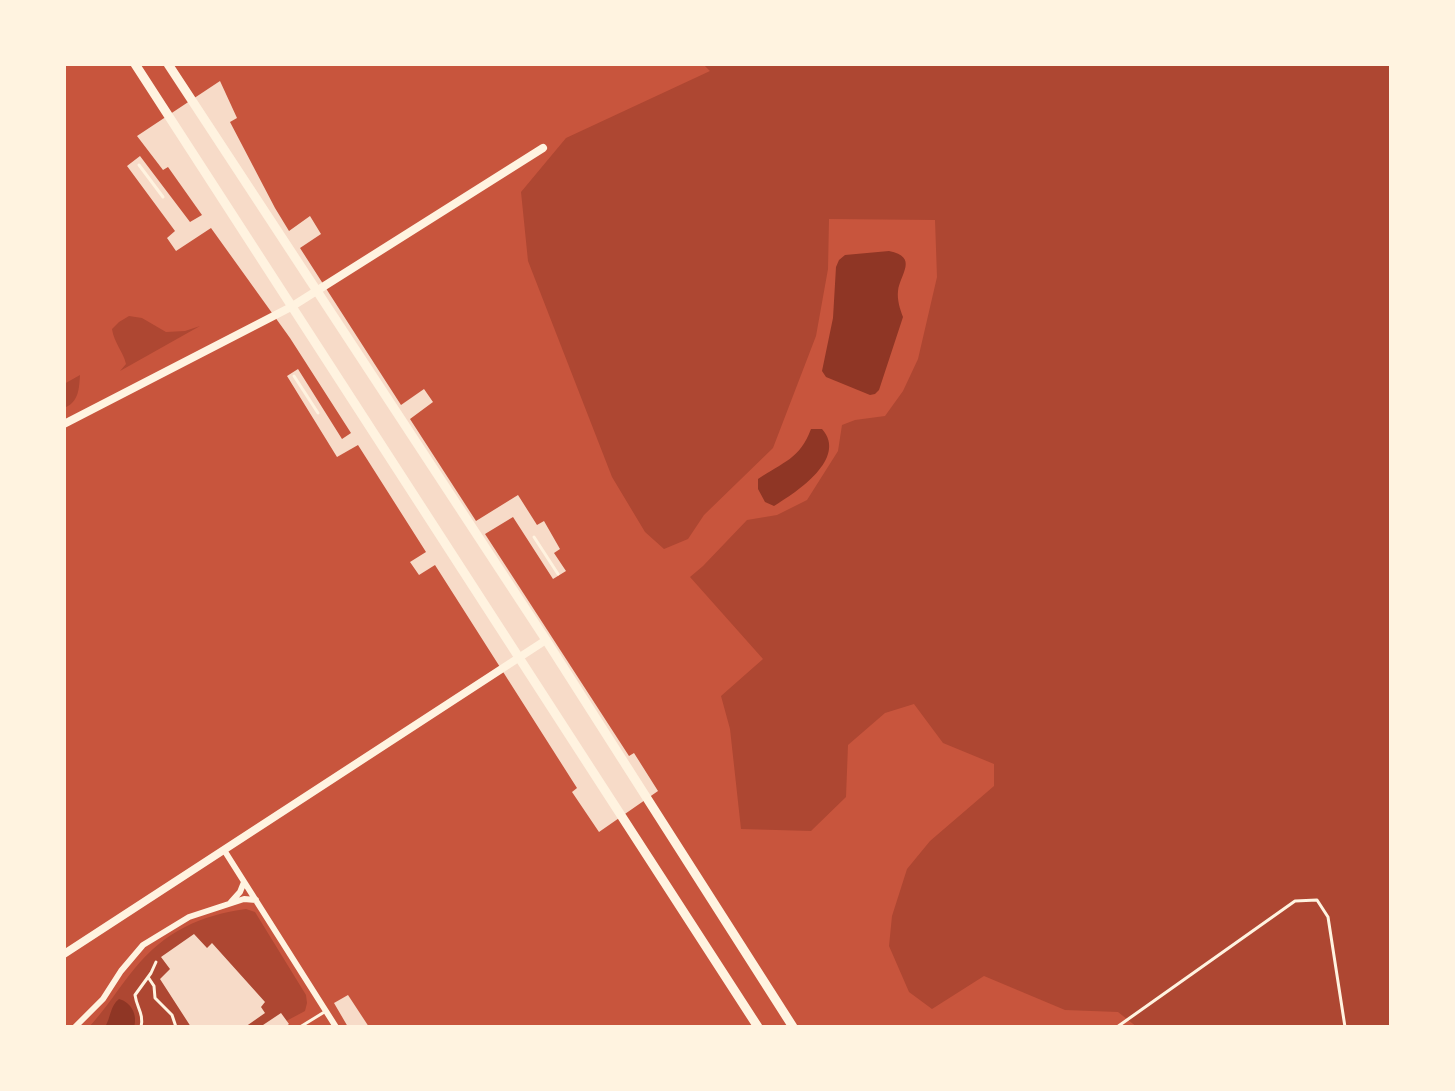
<!DOCTYPE html>
<html>
<head>
<meta charset="utf-8">
<style>
	body { margin:0 }
	#map { position:relative; width:1455px; height:1091px; overflow:hidden; background:#c8553d; font-family:"DejaVu Sans",sans-serif }
	canvas { display:block }
	.frame { position:absolute; inset:0; border:66px solid #fff3e0; pointer-events:none }
</style>
</head>
<body>
<div id="map">
<canvas width="1455" height="1091"></canvas>
<div class="frame"></div>
</div>
<script>
const c = document.querySelector('canvas').getContext('2d');
c.lineJoin = 'round';
function paint(path, color) { c.fillStyle = color; c.fill(path, 'evenodd'); }
function trace(path, color, width, dash) { c.strokeStyle = color; c.lineWidth = width; c.lineCap = dash ? 'butt' : 'round'; c.setLineDash(dash || []); c.stroke(path); }
const green = new Path2D(`
	M703,64H1391V1027H1137L1118,1012L1065,1010L984,976L932,1009L909,992L889,946L892,916L907,869L930,841L994,786V764L943,743L914,704L885,713L848,745L846,797L811,831L741,829L730,729L721,696L763,659L690,577L703,566L747,520L777,515L807,500L838,451L842,425L855,420L885,416L903,391L918,359L937,277L935,220L829,219L828,269L816,336L773,448L704,515L688,539L664,549L645,532L612,477L528,261L521,192L566,138L710,71Z
	M129,316L142,318L166,332L185,331L200,326L120,371L126,364C123,351 114,343 112,329L119,322Z
	M80,375C79,389 79,402 64,408V384Z
	M246,909L255,912L306,995L307,1003L305,1011L275,1027H89C106,1009 119,987 135,968C164,932 201,915 246,909Z`);
const water = new Path2D(`
	M889,251C919,257 900,274 898,291C897,300 900,309 903,317L879,390L875,394L870,395L826,377L822,371L833,318L836,267L839,260L845,255Z
	M811,429H822C848,458 797,492 774,506L765,502L758,489V479C783,462 800,459 811,429Z
	M119,999C131,1002 138,1015 134,1027H105C111,1017 110,1006 119,999Z`);
const building = new Path2D(`
	M220,81L237,118L230,122L275,208L289,231L310,216L321,234L300,248L401,405L424,389L433,402L410,419L476,521L518,495L537,525L544,521L560,549L554,553L566,571L553,579L513,517L485,534L629,756L634,753L658,791L599,832L572,792L577,788L435,565L419,575L410,562L426,552L358,445L337,457L287,376L298,369L342,439L351,433L290,338L211,228L176,251L167,238L175,231L127,166L140,156L190,222L202,215L168,167L163,170L137,136Z
	M194,934L207,948L212,943L265,1002L261,1007L265,1013L245,1027H191L160,979L170,969L161,957Z
	M348,995L369,1027H348L334,1003Z
	M281,1013L289,1024L285,1027H260Z`);
const path = new Path2D(`
	M139,165L163,197
	M294,376L318,413
	M534,537L558,574
	M148,977L154,986L155,998L172,1015L176,1027
	M141,1027C144,1013 137,1009 135,995L151,973L156,962
	M1117,1027L1295,901L1317,900L1328,917L1345,1027`);
const service = new Path2D(`
	M300,1027L326,1011`);
const minor = new Path2D(`
	M224,850L336,1027
	M231,902L240,892L244,882
	M75,1027L103,999L121,971L143,945L189,917L244,899L256,900`);
const tertiary = new Path2D(`
	M64,424L291,307L543,148
	M64,954L546,640`);
const secondary = new Path2D(`
	M135,64L758,1027
	M168,64L546,640L793,1027`);
paint(green, '#ae4732');
paint(water, '#8f3625');
paint(building, '#f7dbc8');
trace(path, '#fff3e0', 3);
trace(service, '#fff3e0', 3);
trace(minor, '#fff3e0', 6);
trace(tertiary, '#fff3e0', 8);
trace(secondary, '#fff3e0', 9);
</script>
</body>
</html>
